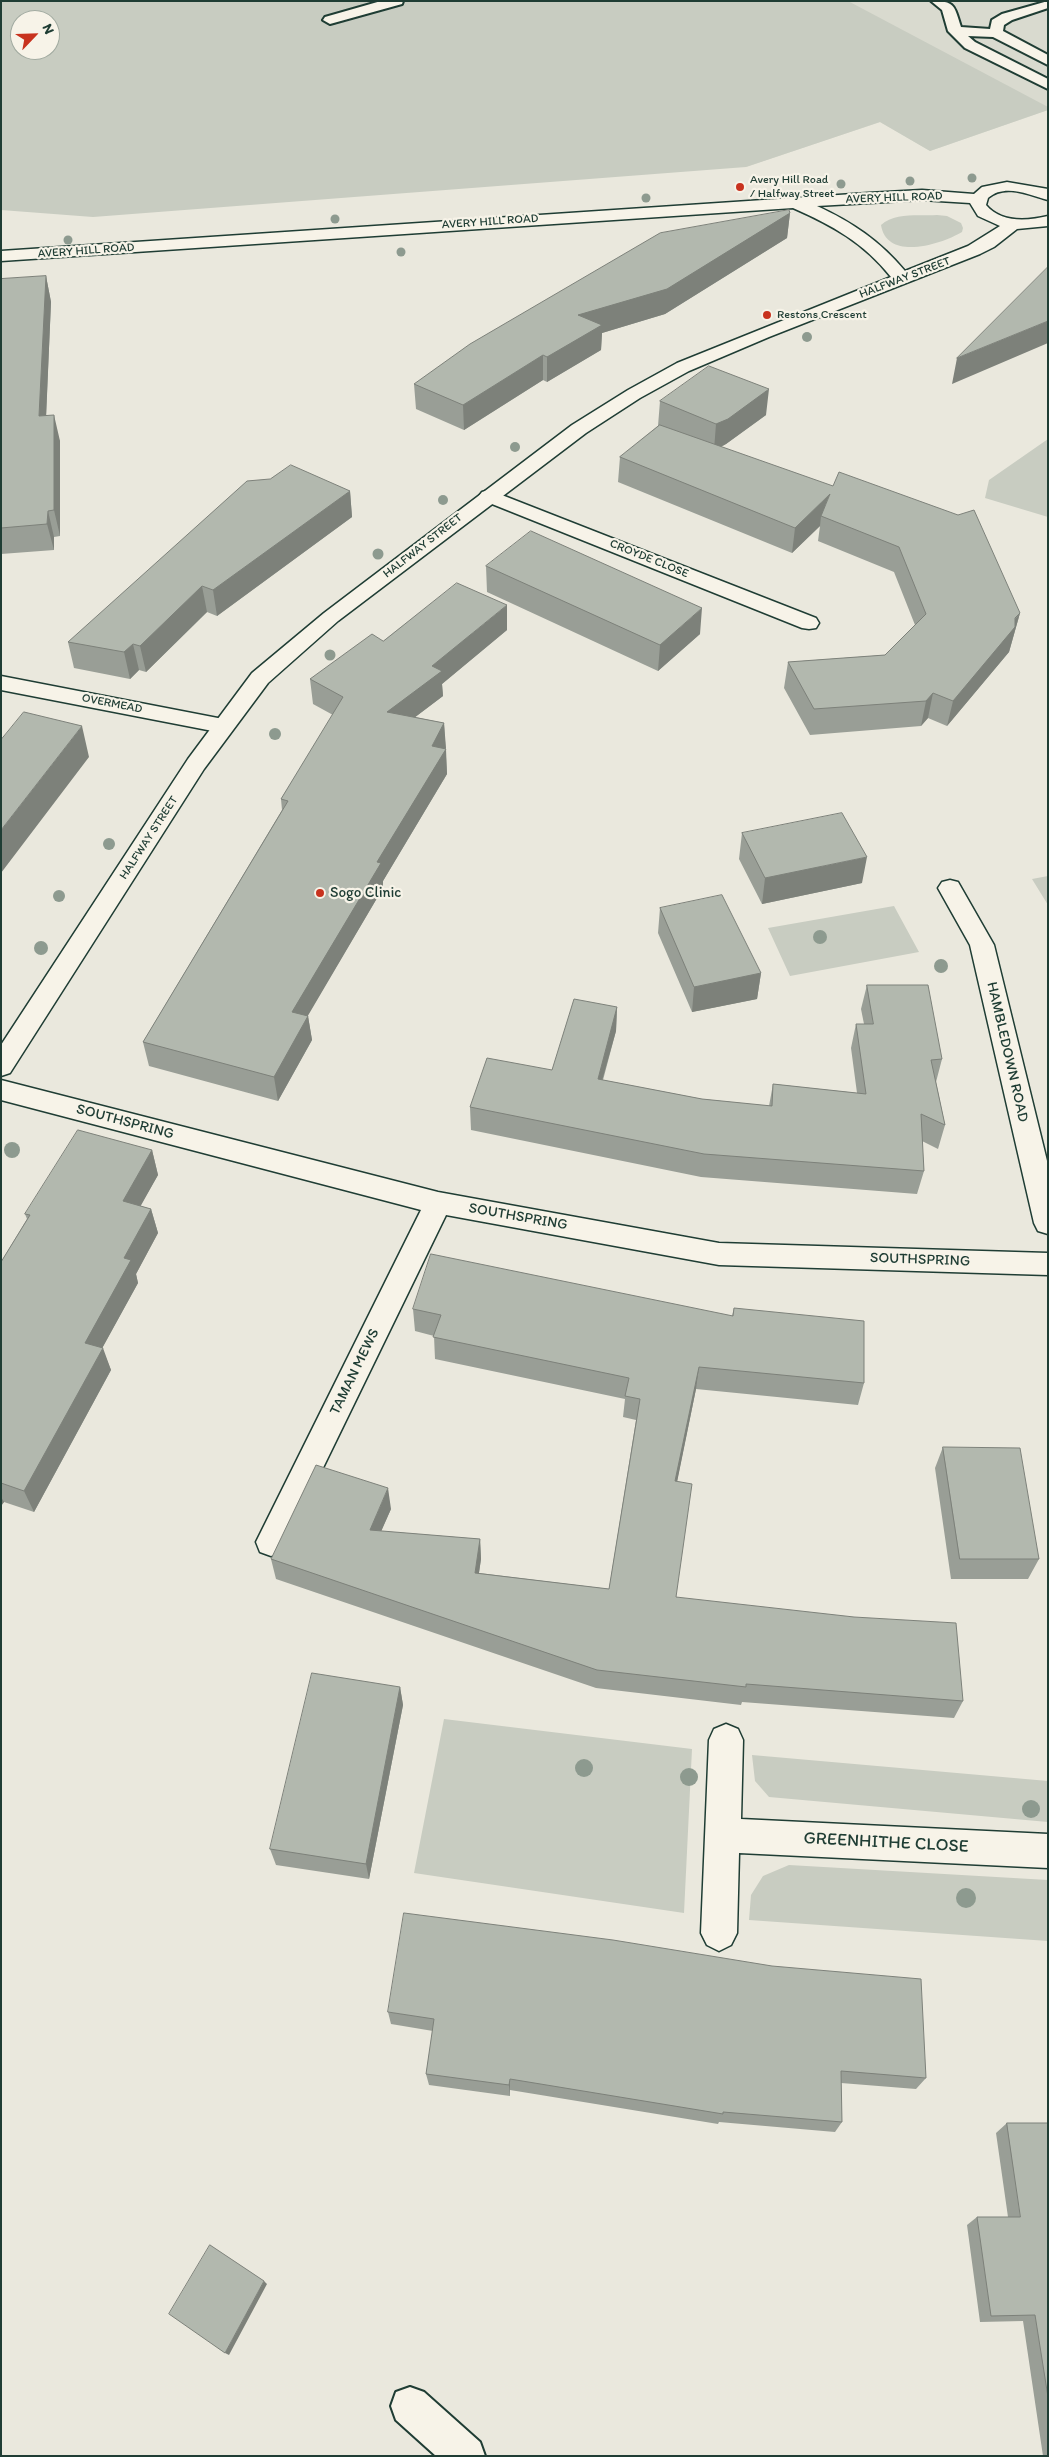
<!DOCTYPE html>
<html>
<head>
<meta charset="utf-8">
<style>
	body { margin:0 }
	#map { position:relative; width:1049px; height:2457px; overflow:hidden; background:#eae8dd; font-family:Itim,sans-serif }
	canvas { display:block }
	.frame { position:absolute; inset:0; border:2px solid #1f3d34; pointer-events:none }
	.north { position:absolute; left:10px; top:10px; width:50px; height:50px; box-sizing:border-box; background:#f7f3e8; border:1px solid #a1aaa0; border-radius:50%; rotate:66deg; font-size:14px; font-weight:700; line-height:20px; text-align:center; color:#1f3d34 }
	.north::after { content:''; display:block; margin:auto; width:18px; height:22px; background:#c8321e; clip-path:polygon(50% 0,100% 100%,50% 72%,0 100%) }
</style>
</head>
<body>
<div id="map">
<canvas width="1049" height="2457"></canvas>
<div class="frame"></div>
<div class="north">N</div>
</div>
<script>
const c = document.querySelector('canvas').getContext('2d');
c.lineJoin = 'round';
function paint(path, color) { c.fillStyle = color; c.fill(path, 'evenodd'); }
function trace(path, color, width, dash) { c.strokeStyle = color; c.lineWidth = width; c.lineCap = dash ? 'butt' : 'round'; c.setLineDash(dash || []); c.stroke(path); }
function label(font, color, halo, rows, align = 'center') {
  c.font = font + ' Itim,sans-serif'; c.lineWidth = 4.5; c.setLineDash([]); c.textBaseline = 'middle'; c.strokeStyle = halo; c.fillStyle = color; for (const [text, x, y, turn = 0] of rows) {
    c.save(); c.translate(x, y); c.rotate((+turn || 0) * Math.PI / 180); c.textAlign = isNaN(turn) ? turn : align; if (halo) c.strokeText(text, 0, 0); c.fillText(text, 0, 0); c.restore();
  }
}
const built = new Path2D(`
	M848,1H1048V110L930,151L880,122L746,167L858,8Z`);
const green = new Path2D(`
	M1,1H848L1048,107V110L930,151L880,122L746,167L93,217L1,210ZM20,20H50V50H20Z
	M937,215L947,216L961,223L963,228L962,232C942,244 887,262 881,225C895,212 919,216 937,215Z
	M1048,439V517L985,498L989,480Z
	M1048,876V905L1032,879Z
	M894,906L919,952L790,976L768,928Z
	M444,1719L692,1749L684,1913L414,1873Z
	M752,1755L1048,1781V1822L769,1797L755,1781Z
	M789,1865L1048,1880V1941L749,1920L751,1895L763,1876Z`);
const lane = new Path2D(`
	M381,1H403L402,4L330,24L323,20L325,17Z
	M931,1C955,1 954,5 961,27L990,29L992,20L1002,14L1048,1V8L1012,20L1004,25L1003,31L1048,55V65L993,37L968,36L975,42L1048,79V89L965,48L948,31L942,10Z
	M410,2387L424,2392L480,2442L485,2456H436L396,2420L391,2406L396,2392Z`);
const street = new Path2D(`
	M489,490L816,618L819,623L816,628L809,629L802,628L482,500L479,496L482,492Z
	M1,676L223,719L231,721L234,726L231,731L223,733L1,690Z
	M950,880L958,882L994,945L1048,1165V1234L1038,1231L1034,1223L970,945L938,888L942,882Z
	M1,1080L438,1192L719,1243L1048,1253V1275L719,1265L446,1215L282,1552L271,1556L260,1552L256,1542L421,1210L1,1100Z
	M726,1724L738,1729L743,1740L741,1819L1048,1834V1868L739,1853L737,1933L731,1945L719,1951L707,1945L701,1933L709,1740L714,1729Z`);
const secondary = new Path2D(`
	M1007,182L1048,189V200C1029,195 1005,183 988,198L986,205C1001,223 1027,221 1048,216V226L1017,229L994,247L980,254L769,337L689,371L640,398L586,433L338,621L268,683L204,769L10,1073L1,1076V1045L188,759L252,673L324,613L572,425L628,390L677,363L891,277C864,243 832,225 793,208L1,261V251L868,193L922,190L974,194L982,187ZM922,200L970,203L978,216L1000,226L968,246L905,271C880,241 852,222 817,206Z`);
const trees = [
	[972,178,4.5],
	[910,181,4.5],
	[841,184,4.5],
	[646,198,4.5],
	[335,219,4.5],
	[68,240,4.5],
	[401,252,4.5],
	[807,337,5],
	[515,447,5],
	[443,500,5],
	[378,554,5.5],
	[330,655,5.5],
	[275,734,6],
	[109,844,6],
	[59,896,6],
	[820,937,7],
	[41,948,7],
	[941,966,7],
	[12,1150,8],
	[584,1768,9],
	[689,1777,9],
	[1031,1809,9],
	[966,1898,10]
];
const wall = new Path2D(`
	M790,213L787,238L665,314L602,333L601,350L547,382L543,380L464,430L416,409L414,384Z
	M46,276L51,302L46,416L60,441V536L54,537V550L1,554V279Z
	M660,401L766,415L726,444L721,447L1020,613L1009,652L947,726L928,718L921,726L810,735L784,688L788,662L885,655L915,625L894,572L818,541L820,526L792,553L618,482L620,457L658,426Z
	M350,491L352,517L217,616L207,612L146,672L139,670L130,679L74,668L68,642Z
	M486,566L700,634L658,671L487,592Z
	M507,630L442,684L443,696L415,717L444,723L447,774L383,881V888L307,1016H308L312,1040L278,1101L149,1066L143,1042L282,810L281,799L333,715L313,704L310,679L383,641Z
	M742,833L862,883L762,904L739,859Z
	M660,908L761,973L757,999L692,1012L658,933Z
	M867,985L942,1059L936,1082L945,1125L938,1149L922,1141L924,1171L917,1194L701,1177L471,1130L470,1107L552,1070L617,1007L616,1031L603,1080L702,1099L769,1106L773,1084L857,1093L851,1048L856,1024H864L861,1009Z
	M152,1150L158,1175L140,1206L151,1209L158,1233L136,1274L138,1283L102,1348L111,1370L34,1512L4,1502L1,1506V1262L27,1219L25,1214Z
	M734,1308L864,1383L858,1405L696,1389L677,1481L676,1597L963,1701L954,1718L742,1702L741,1705L596,1688L276,1579L271,1559L391,1509L381,1531L480,1539L481,1559L479,1573L609,1589L636,1420L623,1417L625,1399L435,1359L434,1336L415,1331L413,1309L732,1316Z
	M943,1447L1039,1559L1028,1579H951L935,1468Z
	M400,1687L403,1705L369,1879L276,1865L270,1849Z
	M388,2012L926,2078L916,2089L841,2083L842,2122L835,2132L719,2122L718,2124L510,2090V2096L429,2085L426,2074L433,2031L391,2024Z
	M1007,2123H1048V2456H1043L1023,2321L980,2322L967,2225L977,2217H1008L996,2133Z`);
const shadedWall = new Path2D(`
	M790,213L787,238L665,314L602,333L601,350L547,382V357L578,315Z
	M46,276L51,302L45,442L39,416Z
	M1048,321V343L952,384L957,358Z
	M543,355V380L464,430L463,405Z
	M769,389L766,415L726,444L714,450L716,424Z
	M54,415L60,441V536L54,510Z
	M350,491L352,517L217,616L213,590Z
	M830,494L821,516L820,526L792,553L795,528Z
	M48,511L54,537V550L47,524Z
	M202,586L207,612L146,672L140,646Z
	M507,605V630L442,684L443,696L389,737L387,712L432,666Z
	M702,608L700,634L658,671L660,645Z
	M1020,613L1009,652L947,726L953,701Z
	M133,644L139,670L130,679L124,652Z
	M933,693L928,718L921,726L926,701Z
	M444,723L446,748L441,757L446,749L447,774L383,881V888L296,1036L292,1012L377,862L432,746Z
	M82,726L89,757L1,873V830Z
	M867,857L862,883L762,904L765,878Z
	M761,973L757,999L692,1012L694,987Z
	M617,1007L616,1031L596,1102L598,1079Z
	M308,1016L312,1040L278,1101L274,1077Z
	M152,1150L158,1175L130,1225L123,1201Z
	M151,1209L158,1233L136,1274L138,1283L93,1365L85,1343L124,1258Z
	M103,1348L111,1370L34,1512L24,1491Z
	M699,1367L696,1389L673,1502L675,1481Z
	M388,1488L391,1509L373,1550L370,1530Z
	M1,1497L4,1502L1,1506Z
	M480,1539L481,1559L476,1592L475,1573Z
	M400,1687L403,1705L369,1879L366,1864Z
	M510,2079V2096L509,2085Z
	M264,2281L267,2284L229,2355L225,2353Z`);
const building = new Path2D(`
	M789,210L790,213L667,289L578,315L602,325L547,357L543,355L463,405L414,384L470,344L660,233Z
	M1048,267V321L957,358Z
	M46,276L39,416L54,415V510L48,511L47,524L1,528V279Z
	M709,366L769,389L728,419L716,424L660,401Z
	M660,425L833,486L839,472L958,515L974,510L1020,613L1015,618V627L953,701L933,693L926,701L814,709L788,662L885,655L926,614L899,547L821,516L830,494L795,528L620,457Z
	M291,465L350,491L213,590L202,586L140,646L133,644L124,652L68,642L247,481L270,479Z
	M531,531L702,608L660,645L486,566Z
	M457,583L507,605L432,666L442,671L387,712L444,723L432,746L446,749L377,862L381,863L292,1012L308,1016L274,1077L143,1042L288,801L281,799L343,697L310,679L372,634L383,641Z
	M24,712L82,726L1,830V740Z
	M842,813L867,857L765,878L742,833Z
	M722,895L761,973L694,987L660,908Z
	M867,985H928L942,1059L931,1060L945,1125L921,1114L924,1171L704,1154L470,1107L487,1058L552,1070L574,999L617,1007L598,1079L702,1099L772,1106L773,1084L866,1094L856,1024H873Z
	M78,1130L152,1150L123,1201L151,1209L124,1258L131,1260L85,1343L103,1348L24,1491L1,1483V1262L30,1215L25,1214Z
	M431,1254L733,1316L734,1308L864,1321V1383L699,1367L675,1481L692,1484L676,1597L854,1617L956,1623L963,1701L746,1684V1687L597,1670L271,1559L316,1465L388,1488L370,1530L480,1539L475,1573L609,1589L640,1399L625,1396L629,1378L433,1337L441,1315L413,1309Z
	M943,1447L1020,1448L1039,1559H960Z
	M312,1673L400,1687L366,1864L270,1849Z
	M404,1913L613,1940L772,1966L921,1979L926,2078L841,2071L842,2122L723,2112V2114L510,2079L509,2085L426,2074L434,2019L388,2012Z
	M1007,2123H1048V2397L1035,2315L991,2316L977,2217H1020Z
	M210,2245L264,2281L225,2353L169,2314Z`);
const markers = [
	[740,187,5,"#c8321e"],
	[767,315,5,"#c8321e"],
	[320,893,5,"#c8321e"]
];
const farPoinames = [
	["Avery Hill Road",750,180],
	["/ Halfway Street",750,194],
	["Restons Crescent",777,315]
];
const farStreetnames = [
	["AVERY HILL ROAD",894,198,-2],
	["AVERY HILL ROAD",490,222,-4],
	["AVERY HILL ROAD",86,251,-4],
	["HALFWAY STREET",905,278,-21],
	["HALFWAY STREET",423,546,-38],
	["CROYDE CLOSE",649,559,22],
	["OVERMEAD",112,704,11],
	["HALFWAY STREET",149,838,-57]
];
const poiNames = [
	["Sogo Clinic",330,893]
];
const streetNames = [
	["HAMBLEDOWN ROAD",1007,1052,77],
	["SOUTHSPRING",125,1122,15],
	["SOUTHSPRING",518,1217,10],
	["SOUTHSPRING",920,1260,2],
	["TAMAN MEWS",355,1372,-64]
];
const nearStreetnames = [
	["GREENHITHE CLOSE",886,1843,3]
];
paint(built, '#d9dacf');
paint(green, '#c8ccc1');
trace(lane, '#1f3d34', 4);
trace(street, '#1f3d34', 3);
trace(secondary, '#1f3d34', 3);
paint(lane, '#f7f3e8');
paint(street, '#f7f3e8');
paint(secondary, '#f7f3e8');
c.fillStyle = '#8d9a8f';
for (const [x, y, r] of trees) { c.beginPath(); c.arc(x, y, r, 0, 2 * Math.PI); c.fill(); }
paint(wall, '#999e96');
paint(shadedWall, '#7d817a');
paint(building, '#b2b8ae');
trace(building, '#7d817a', 1);
for (const [x, y, r, color] of markers) { const dot = new Path2D(); dot.arc(x, y, r, 0, 2 * Math.PI); c.fillStyle = color; c.fill(dot); trace(dot, '#f7f3e8', 2); }
label('12px', '#1f3d34', '#f7f3e8', farPoinames, 'left');
label('12px', '#1f3d34', '#f7f3e8', farStreetnames);
label('15px', '#1f3d34', '#f7f3e8', poiNames, 'left');
label('15px', '#1f3d34', '#f7f3e8', streetNames);
label('18px', '#1f3d34', '#f7f3e8', nearStreetnames);
</script>
</body>
</html>
